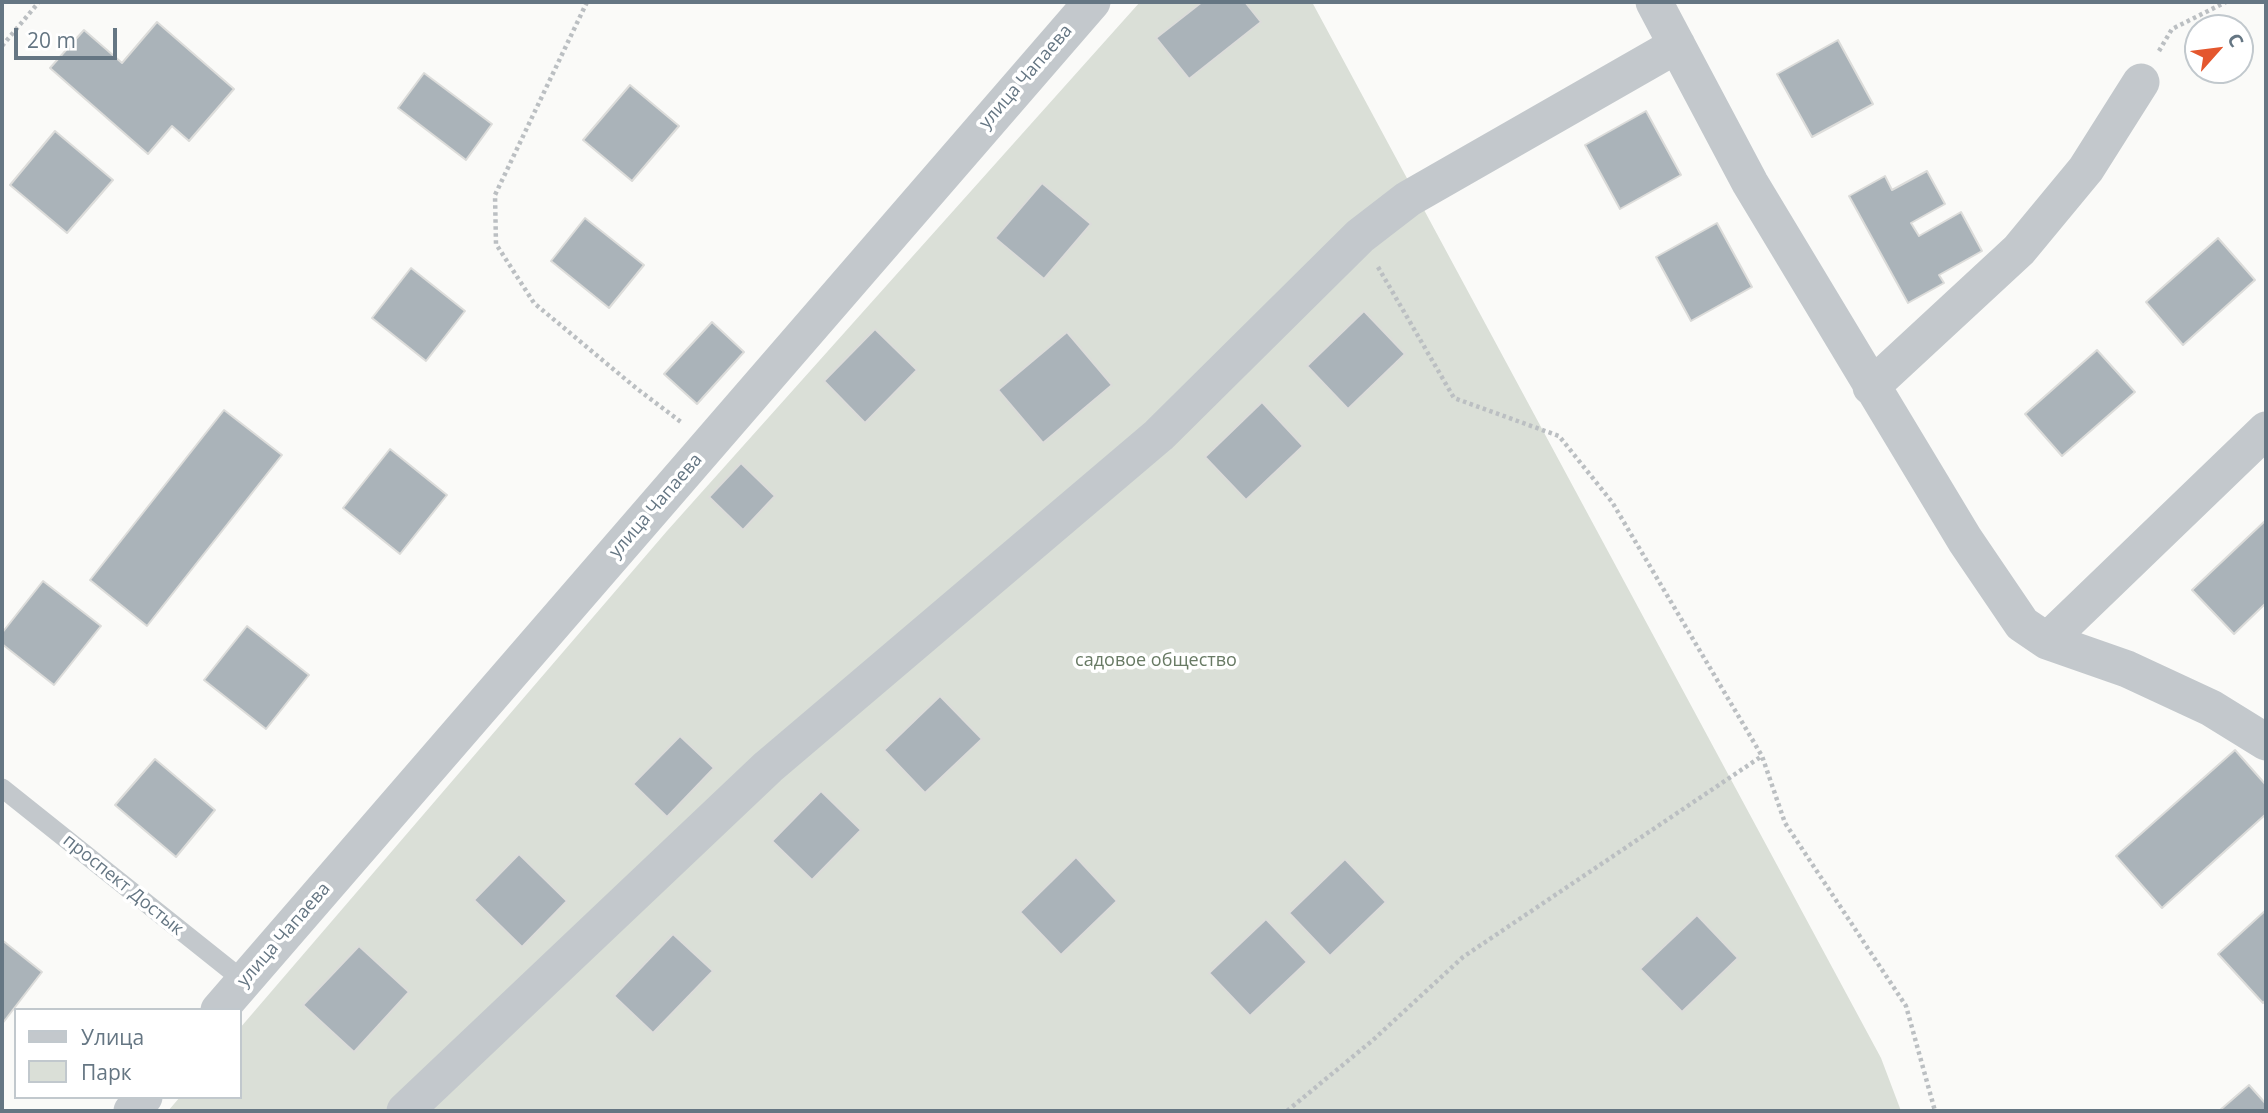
<!DOCTYPE html>
<html>
<head>
<meta charset="utf-8">
<style>
	body { margin:0 }
	#map { position:relative; width:2268px; height:1113px; overflow:hidden; background:#fafaf8; font-family:"Open Sans",sans-serif }
	canvas { display:block }
	.frame { position:absolute; inset:0; border:4px solid #657683; pointer-events:none }
	.legend { position:absolute; left:14px; top:1008px; width:228px; height:91px; box-sizing:border-box; background:#fff; border:2px solid #c1c8cd; margin:0; padding:9px 12px; list-style:none; font-size:21px; color:#657683 }
	.legend li { display:flex; align-items:center; gap:14px; height:35px }
	.legend b { width:35px; border:2px solid #c1c8cd }
	.north { position:absolute; left:2184px; top:14px; width:70px; height:70px; box-sizing:border-box; background:#fff; border:2px solid #c1c8cd; border-radius:50%; rotate:62deg; font-size:19px; font-weight:700; line-height:28px; text-align:center; color:#657683 }
	.north::after { content:''; display:block; margin:auto; width:24px; height:32px; background:#e4572e; clip-path:polygon(50% 0,100% 100%,50% 72%,0 100%) }
	.scale { position:absolute; left:14px; top:28px; width:103px; height:32px; box-sizing:border-box; border:4px solid #657683; border-top:0; padding-left:9px; font-size:21px; line-height:24px; white-space:nowrap; color:#657683; -webkit-text-stroke:5px #fff; paint-order:stroke }
</style>
</head>
<body>
<div id="map">
<canvas width="2268" height="1113"></canvas>
<div class="frame"></div>
<ul class="legend">
<li><b style="height:9px;background:#c3c8cc"></b>Улица</li>
<li><b style="height:19px;background:#dadfd7"></b>Парк</li>
</ul>
<div class="north">С</div>
<div class="scale">20 m</div>
</div>
<script>
const c = document.querySelector('canvas').getContext('2d');
c.lineJoin = 'round';
function paint(path, color) { c.fillStyle = color; c.fill(path, 'evenodd'); }
function trace(path, color, width, dash) { c.strokeStyle = color; c.lineWidth = width; c.lineCap = dash ? 'butt' : 'round'; c.setLineDash(dash || []); c.stroke(path); }
function label(font, color, halo, rows, align = 'center') {
  c.font = font + ' "Open Sans",sans-serif'; c.lineWidth = 7; c.setLineDash([]); c.textBaseline = 'middle'; c.strokeStyle = halo; c.fillStyle = color; for (const [text, x, y, turn = 0] of rows) {
    c.save(); c.translate(x, y); c.rotate((+turn || 0) * Math.PI / 180); c.textAlign = isNaN(turn) ? turn : align; if (halo) c.strokeText(text, 0, 0); c.fillText(text, 0, 0); c.restore();
  }
}
const green = new Path2D(`
	M1140,2H1312L1881,1058L1901,1111H168L180,1097H240V1028L667,531Z`);
const building = new Path2D(`
	M1202,2H1245L1261,22L1189,79L1156,38Z
	M157,22L234,89L189,141L172,126L148,154L50,68L84,30L122,63Z
	M1838,40L1873,104L1812,137L1777,74Z
	M424,73L492,124L466,160L398,108Z
	M630,85L679,126L632,181L583,140Z
	M1646,111L1681,175L1620,209L1585,145Z
	M55,131L113,180L67,233L10,185Z
	M1927,171L1945,204L1911,223L1919,236L1961,212L1982,251L1939,275L1944,283L1908,303L1849,196L1885,176L1892,190Z
	M1042,183L1091,224L1044,279L995,238Z
	M585,218L644,265L609,308L551,261Z
	M1717,223L1752,287L1691,321L1656,257Z
	M2218,238L2255,280L2183,345L2146,302Z
	M411,268L465,311L426,361L372,318Z
	M1364,311L1405,354L1348,409L1307,366Z
	M712,322L744,352L697,404L664,374Z
	M875,329L917,370L865,423L824,381Z
	M1067,332L1112,385L1043,443L998,390Z
	M2097,350L2135,392L2062,456L2025,414Z
	M1262,402L1303,446L1246,500L1205,457Z
	M224,410L282,455L147,626L90,580Z
	M390,449L447,495L400,554L343,508Z
	M741,463L775,496L743,530L709,497Z
	M2266,520V603L2234,634L2192,590Z
	M43,581L101,626L54,685L2,644V633Z
	M247,626L309,675L266,729L204,680Z
	M940,696L982,739L925,793L884,750Z
	M680,736L714,768L667,817L633,784Z
	M2235,750L2266,785V814L2162,908L2116,856Z
	M155,759L215,810L176,857L115,805Z
	M821,791L861,830L812,880L772,841Z
	M519,854L567,901L522,947L474,900Z
	M1076,857L1117,901L1061,955L1020,912Z
	M1345,859L1386,902L1330,956L1289,913Z
	M2266,910V1000L2263,1003L2218,954Z
	M1697,915L1738,958L1682,1012L1640,969Z
	M1266,919L1307,962L1250,1016L1209,973Z
	M673,934L713,971L653,1033L614,996Z
	M2,940L42,972L2,1024Z
	M359,946L409,992L354,1052L303,1005Z
	M2249,1085L2266,1104V1111H2219Z`);
const path = new Path2D(`
	M587,2L495,195L496,244L534,303L636,388L681,422
	M2,46L39,2
	M2159,51L2172,29L2226,2
	M1378,267L1454,398L1559,436L1612,502L1762,756L1785,823L1906,1006L1935,1111
	M1287,1111L1373,1040L1463,957L1762,756`);
const service = new Path2D(`
	M2,788L244,981`);
const minor = new Path2D(`
	M1654,2L1750,183L1965,540L2022,624L2047,641L2127,669L2211,708L2266,742
	M1871,387L2019,250L2086,169L2141,82
	M2047,641L2266,430
	M219,1010L1092,2
	M132,1111L144,1097
	M405,1111L768,767L1159,435L1360,236L1408,199L1677,45`);
const streetNames = [
	["улица Чапаева",1026,77,-49],
	["улица Чапаева",656,506,-49],
	["проспект Достык",123,885,39],
	["улица Чапаева",284,935,-49]
];
const parkNames = [
	["садовое общество",1156,661]
];
paint(green, '#dadfd7');
paint(building, '#aab3b9');
trace(building, '#dcdcda', 2);
trace(path, '#bbbfc2', 4.5, [3.5, 3.5]);
trace(service, '#c3c8cc', 19);
trace(minor, '#c3c8cc', 37);
label('18px', '#657683', '#fff', streetNames);
label('18px', '#687a64', '#fff', parkNames);
</script>
</body>
</html>
